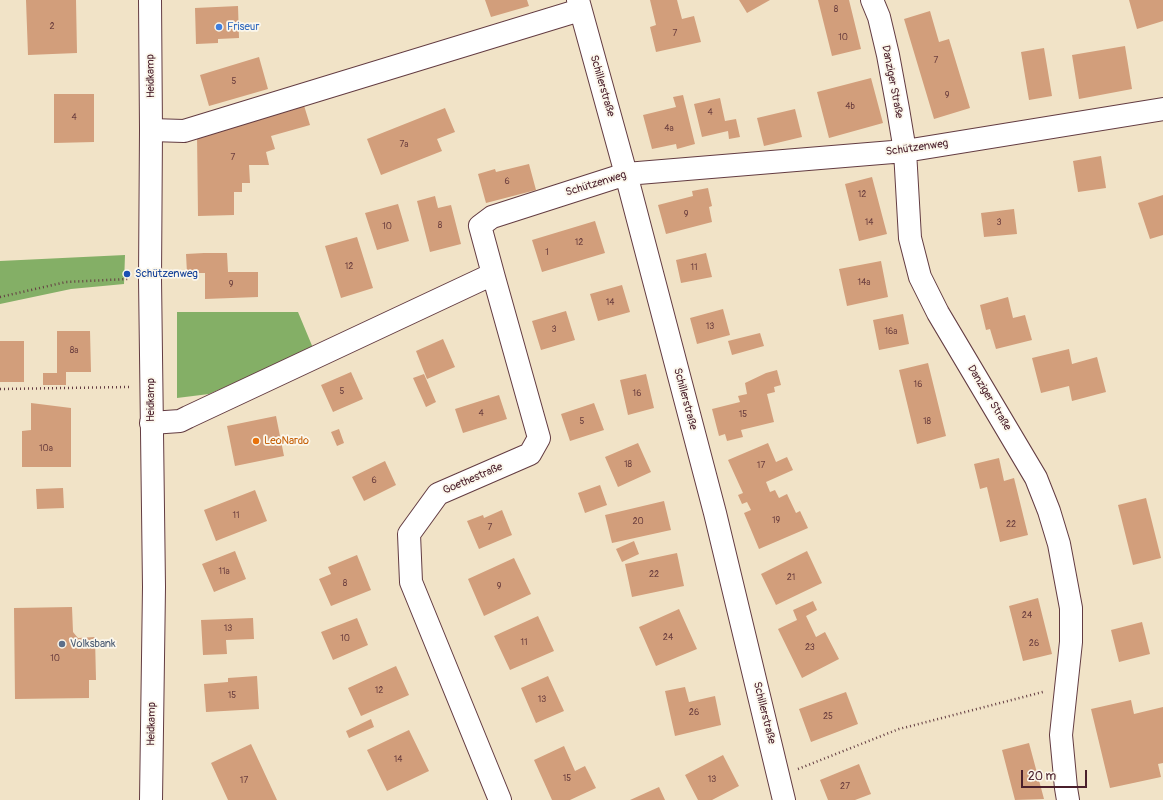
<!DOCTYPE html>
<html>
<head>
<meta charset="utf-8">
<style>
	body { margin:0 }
	#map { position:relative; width:1163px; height:800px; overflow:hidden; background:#f1e3c7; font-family:Pangolin,sans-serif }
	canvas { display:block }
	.scale { position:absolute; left:1021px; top:770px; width:66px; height:18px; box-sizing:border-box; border:2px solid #4a1f2b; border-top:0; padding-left:5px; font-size:12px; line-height:14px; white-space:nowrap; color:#4a1f2b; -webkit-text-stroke:3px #fbf7ec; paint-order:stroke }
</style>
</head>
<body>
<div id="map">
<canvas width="1163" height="800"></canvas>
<div class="scale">20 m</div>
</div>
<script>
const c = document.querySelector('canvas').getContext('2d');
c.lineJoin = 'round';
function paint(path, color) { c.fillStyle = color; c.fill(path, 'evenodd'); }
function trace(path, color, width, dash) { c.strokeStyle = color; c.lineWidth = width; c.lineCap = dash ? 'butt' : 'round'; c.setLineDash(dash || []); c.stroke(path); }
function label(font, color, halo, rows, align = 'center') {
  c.font = font + ' Pangolin,sans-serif'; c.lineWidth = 3.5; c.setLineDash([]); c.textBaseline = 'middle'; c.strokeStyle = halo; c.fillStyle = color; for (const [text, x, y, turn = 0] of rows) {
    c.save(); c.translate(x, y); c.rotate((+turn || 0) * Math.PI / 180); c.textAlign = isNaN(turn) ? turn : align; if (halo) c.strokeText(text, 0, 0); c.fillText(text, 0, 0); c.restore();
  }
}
const forest = new Path2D(`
	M125,255L124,284L71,289L0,304V261Z
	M177,312H298L313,348L209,394L177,398Z`);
const building = new Path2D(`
	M26,0H76L77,53L28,55Z
	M485,0H527L529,6L491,17Z
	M650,0H677L682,19L694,16L701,42L656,52L650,27L656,25Z
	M739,0H770L747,13Z
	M818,0H849L861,49L832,56Z
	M1129,0H1163V21L1137,29Z
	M238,6L239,38L218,39V43L196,44L195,8Z
	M930,11L939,42L949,39L970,108L934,119L904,19Z
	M1125,46L1132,89L1079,99L1072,55Z
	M1044,48L1052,96L1029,100L1021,52Z
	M259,57L268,89L209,106L200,75Z
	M871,78L883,123L829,138L817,92Z
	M54,94H94V142L54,143Z
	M683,95L695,144L677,149L676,144L652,149L643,115L676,107L673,97Z
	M720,98L725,121L736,119L740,137L729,139L728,131L702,137L694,104Z
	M302,99L310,125L271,136L275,149L266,152L269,165H249L250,183H242V192H234V215L198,216L197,134Z
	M445,108L455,132L437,139L442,151L381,175L367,139Z
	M795,109L802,137L764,146L757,118Z
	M1101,156L1106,188L1078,192L1073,161Z
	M529,164L536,190L486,203L478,174L495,169L496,172Z
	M872,177L887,234L859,241L845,184Z
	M708,188L712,206L709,207L712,222L666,234L658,205L693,196L692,191Z
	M1163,195V235L1150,239L1138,203Z
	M435,196L438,208L451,205L461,244L430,252L417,201Z
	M398,204L409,241L377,250L365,213Z
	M1014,209L1017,234L984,237L981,213Z
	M595,221L605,253L542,272L532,240Z
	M357,237L373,288L341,298L325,246Z
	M204,253H227L228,272H258V297L205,299V273H187L186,254Z
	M706,253L712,277L681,283L676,260Z
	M881,261L888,297L847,306L839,269Z
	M622,285L630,312L598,321L590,294Z
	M1008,297L1013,318L1025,315L1032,340L996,349L990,329L986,330L980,305Z
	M723,309L730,335L697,344L690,318Z
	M566,311L575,340L541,350L532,321Z
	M903,314L909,344L879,350L873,320Z
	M57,331H90L91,372H66V385H43V373H57Z
	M760,333L764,346L732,355L728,341Z
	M443,339L455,367L427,379L416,351Z
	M0,341H24V382H0Z
	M1069,349L1072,364L1097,357L1106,392L1072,401L1069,386L1041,393L1032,358Z
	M928,363L946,436L917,444L899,370Z
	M777,370L781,385L774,387L775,392L767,394L774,422L741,430L743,437L727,441L725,434L719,436L712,409L740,402L738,396L747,394L745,383L766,373Z
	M351,372L363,399L333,412L321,385Z
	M424,374L436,402L426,407L413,378Z
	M646,374L654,408L628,415L620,380Z
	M499,395L507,419L463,433L455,409Z
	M31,403L71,408V467H22V431L31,430Z
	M594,403L604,430L570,441L561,414Z
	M276,416L284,456L235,466L227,426Z
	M339,429L344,443L337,446L331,432Z
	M638,443L651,472L618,487L605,457Z
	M768,443L776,462L787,457L793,470L766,482L770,492L775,490L779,498L787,494L796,513L800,511L808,528L759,549L744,513L751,510L747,502L742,504L738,495L743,493L728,460Z
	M999,458L1004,481L1014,478L1028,535L1000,542L987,487L980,489L974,464Z
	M385,461L396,485L364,501L352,477Z
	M600,485L607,505L585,513L578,493Z
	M63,488L64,508L37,509L36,489Z
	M255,490L267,521L216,541L204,510Z
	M1146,498L1161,558L1133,565L1118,505Z
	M664,501L671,530L612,543L605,515Z
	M502,510L512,535L479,549L467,521L483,515L484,518Z
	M634,541L639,554L622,562L616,549Z
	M235,551L246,579L214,592L202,564Z
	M807,551L822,583L776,605L761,574Z
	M677,553L684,586L632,597L625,564Z
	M357,555L371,590L331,606L319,579L331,574L328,567Z
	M514,558L531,594L484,616L468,579Z
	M1038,598L1052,654L1023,661L1009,606Z
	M813,601L817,610L806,616L816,637L825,632L839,659L802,678L778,629L797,620L793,610Z
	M72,607L73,632L78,638L95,637L96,680H89V698L15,699L14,608Z
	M679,609L697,649L656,666L639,627Z
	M538,616L554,651L510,670L494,636Z
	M253,618L254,639L226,640L227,654L203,655L201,620Z
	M357,618L368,645L333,660L321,632Z
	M1142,622L1150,654L1119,662L1111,630Z
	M396,666L409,695L361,716L348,688Z
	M257,676L259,709L206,712L204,684L228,682V678Z
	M548,676L564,711L536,723L521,688Z
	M685,687L689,702L715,696L721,725L675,736L665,691Z
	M846,692L858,724L811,742L799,709Z
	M1131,700L1134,714L1163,707V763L1158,764L1161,777L1110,788L1091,709Z
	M371,719L374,727L349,738L346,731Z
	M409,730L429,771L387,791L367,750Z
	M1029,743L1044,799L1015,800L1002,750Z
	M251,744L277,800H228L211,763Z
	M564,746L575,771L585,766L596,788L570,800H552L534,760Z
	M723,755L739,786L712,800H698L685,775Z
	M859,764L871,794L855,800H828L820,780Z
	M659,787L665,800H630Z`);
const path = new Path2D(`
	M0,297L66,282L128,279
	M0,389L129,387
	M798,769L899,729L1043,692`);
const minor = new Path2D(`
	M578,0L626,174L715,513L784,800
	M872,0L879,17L888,55L898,109L905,151L910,238L920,277L938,313L1036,478L1049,511L1059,544L1071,608V642L1061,735L1066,788L1068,800
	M151,130L184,131L580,10
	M493,274L539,438L530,454L438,494L409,534L411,582L500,800
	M151,423L180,421L188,417L493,274L480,226L492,217L626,174L905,151L1163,109`);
const major = new Path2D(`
	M150,0L151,130L150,278L154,587L151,800`);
const markers = [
	[219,27,4,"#3f7fe0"],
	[127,274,4,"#1a4fb4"],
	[256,441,4,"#e8710a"],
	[62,644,4,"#5c6f8a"]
];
const numberNames = [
	["8",836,10],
	["2",52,27],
	["7",675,34],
	["10",843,38],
	["7",936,61],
	["5",234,82],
	["9",947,96],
	["4b",850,107],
	["4",710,113],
	["4",74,118],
	["4a",669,129],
	["7a",404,145],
	["7",233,158],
	["6",507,182],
	["12",862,195],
	["9",686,215],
	["14",869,223],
	["3",999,223],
	["8",440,226],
	["10",387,227],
	["12",579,243],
	["1",547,253],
	["12",349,267],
	["11",694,268],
	["14a",864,283],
	["9",231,285],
	["14",610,303],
	["13",710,327],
	["3",554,330],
	["16a",891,332],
	["8a",74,351],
	["16",918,385],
	["5",342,392],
	["16",637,394],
	["4",481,414],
	["15",743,415],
	["5",582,422],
	["18",927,422],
	["10a",46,449],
	["18",628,465],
	["17",761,466],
	["6",374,481],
	["11",236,516],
	["19",776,521],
	["20",638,522],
	["22",1011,525],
	["7",490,528],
	["11a",224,572],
	["22",654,575],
	["21",791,578],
	["8",345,584],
	["9",499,587],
	["24",1027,616],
	["13",228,629],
	["24",668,638],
	["10",345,639],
	["11",524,643],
	["26",1034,644],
	["23",810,648],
	["10",55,659],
	["12",379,691],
	["15",232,696],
	["13",542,700],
	["26",694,713],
	["25",828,717],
	["14",398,760],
	["15",567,779],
	["13",712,780],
	["17",244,781],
	["27",845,787]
];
const shopNames = [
	["Friseur",227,27]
];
const streetNames = [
	["Heidkamp",151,76,-91],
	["Danziger Straße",892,82,79],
	["Schillerstraße",602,86,74],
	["Schützenweg",917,148,-8],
	["Schützenweg",596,184,-17],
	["Danziger Straße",989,398,59],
	["Schillerstraße",685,399,75],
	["Heidkamp",151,400,-90],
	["Goethestraße",473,479,-23],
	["Schillerstraße",764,713,76],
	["Heidkamp",152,724,-89]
];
const transitNames = [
	["Schützenweg",135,274]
];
const foodNames = [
	["LeoNardo",264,441]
];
const serviceNames = [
	["Volksbank",70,644]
];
paint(forest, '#84af66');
paint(building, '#d29e7b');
trace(minor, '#633c42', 24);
trace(major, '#633c42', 24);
trace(path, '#633c42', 2.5, [1, 3]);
trace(minor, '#fff', 22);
trace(major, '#fff', 22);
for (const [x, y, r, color] of markers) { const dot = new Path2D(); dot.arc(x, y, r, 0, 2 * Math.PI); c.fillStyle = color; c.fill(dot); trace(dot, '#fbf7ec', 1.5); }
label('9px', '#6c3f3f', null, numberNames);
label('11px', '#366cbe', '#fbf7ec', shopNames, 'left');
label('11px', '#4a1f2b', '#fbf7ec', streetNames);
label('11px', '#164399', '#fbf7ec', transitNames, 'left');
label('11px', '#c56008', '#fbf7ec', foodNames, 'left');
label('11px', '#4e5e75', '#fbf7ec', serviceNames, 'left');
</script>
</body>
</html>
